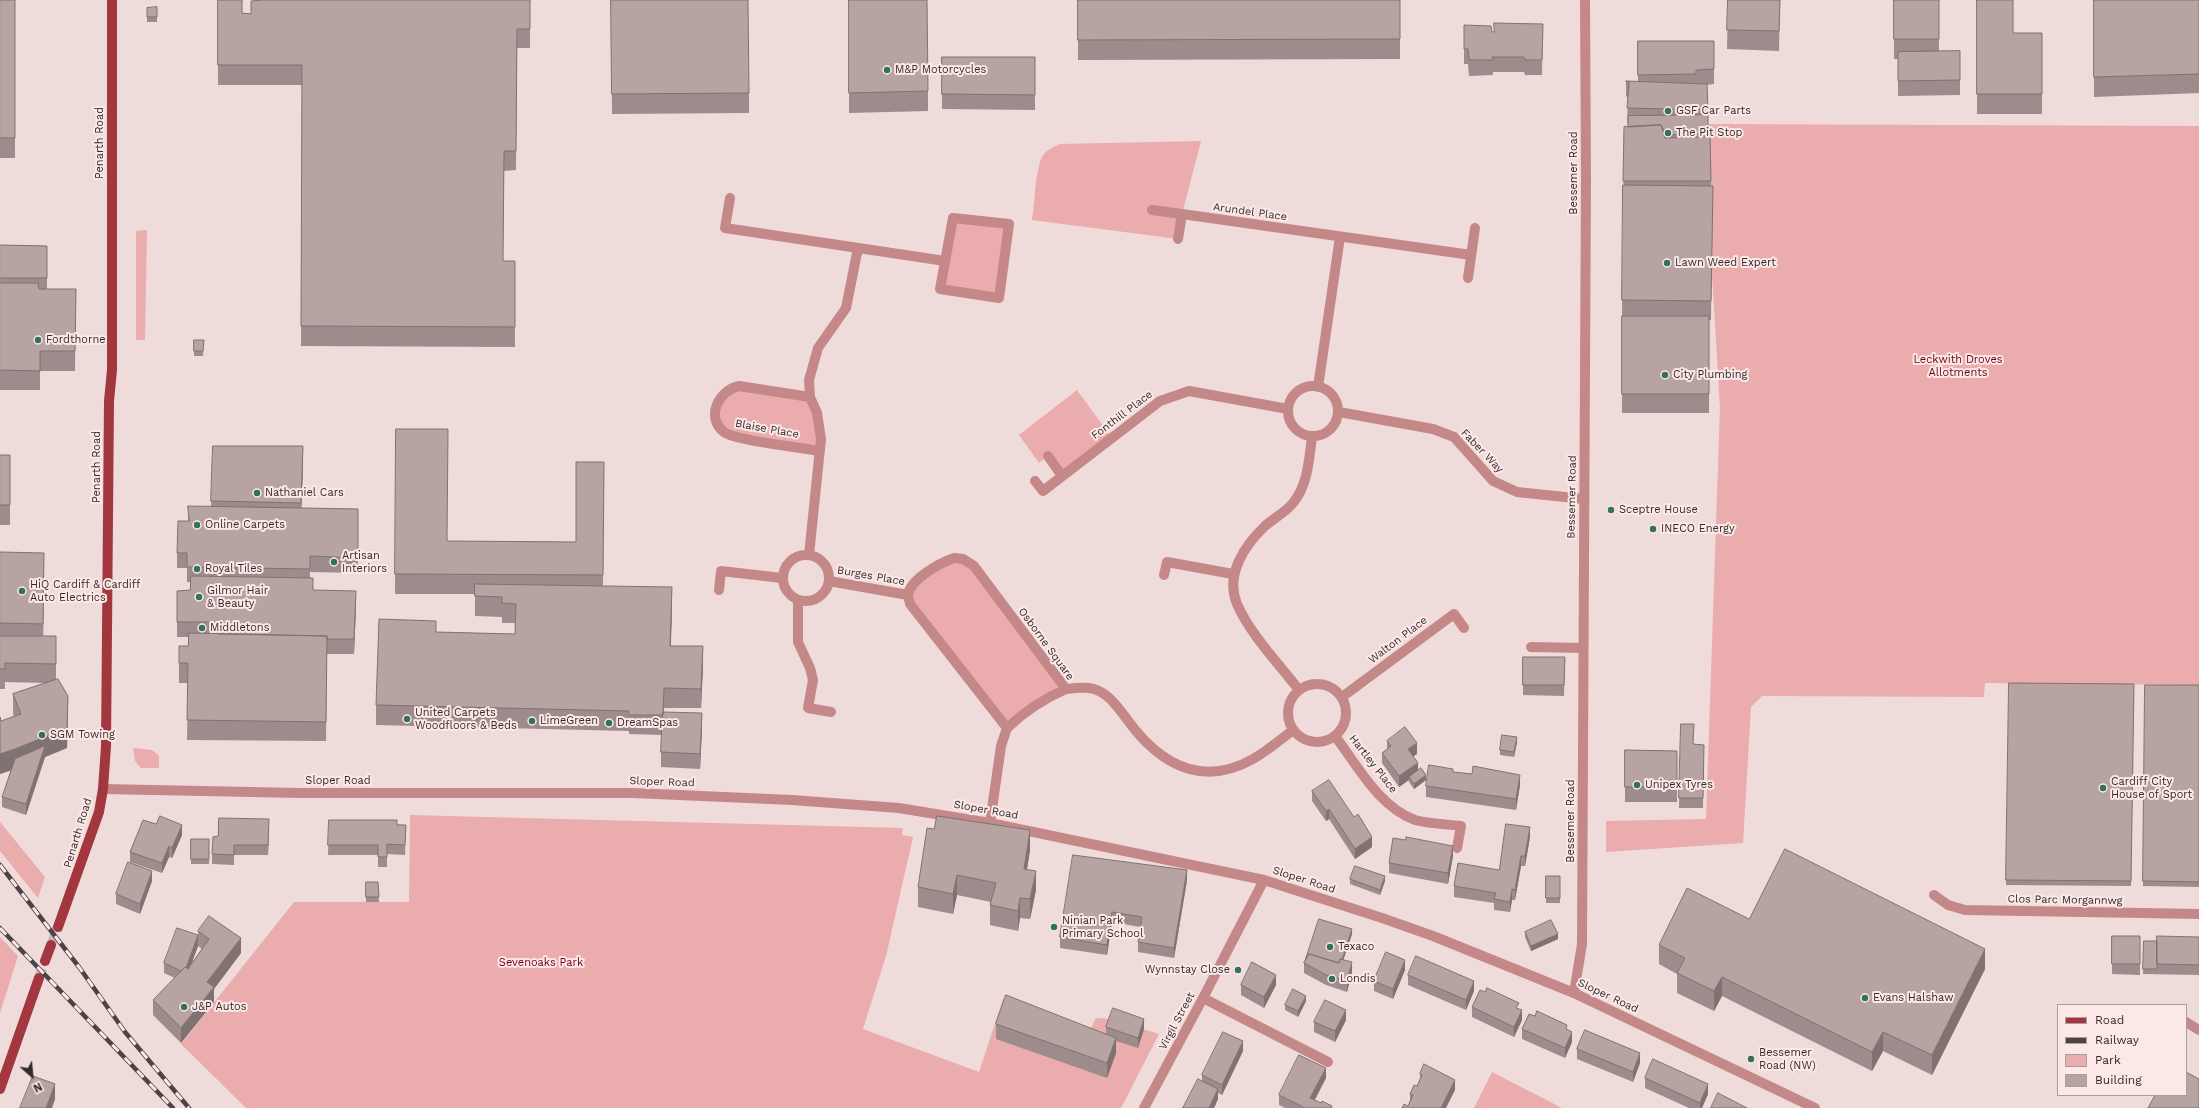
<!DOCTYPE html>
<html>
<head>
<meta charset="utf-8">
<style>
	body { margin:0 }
	#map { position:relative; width:2199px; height:1108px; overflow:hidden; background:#f0dbdb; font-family:"Work Sans",sans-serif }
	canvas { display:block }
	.legend { position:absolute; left:2057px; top:1004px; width:130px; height:92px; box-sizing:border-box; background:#fde8e8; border:1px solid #ac9c9c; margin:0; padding:5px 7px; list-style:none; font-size:12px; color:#332b2b }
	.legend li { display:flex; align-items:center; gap:8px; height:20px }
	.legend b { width:20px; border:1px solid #ac9c9c }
	.north { position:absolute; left:12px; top:1056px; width:40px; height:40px; -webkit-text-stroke:3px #fde8e8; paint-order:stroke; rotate:153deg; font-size:11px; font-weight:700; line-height:16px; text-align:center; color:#332b2b }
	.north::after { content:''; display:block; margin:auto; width:14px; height:18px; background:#332b2b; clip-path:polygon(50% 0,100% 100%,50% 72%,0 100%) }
</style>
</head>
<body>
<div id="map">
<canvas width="2199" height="1108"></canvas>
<ul class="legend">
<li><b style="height:5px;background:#a23740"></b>Road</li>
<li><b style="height:5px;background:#4d4343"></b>Railway</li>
<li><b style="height:11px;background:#eaacac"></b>Park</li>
<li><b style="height:11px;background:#b6a3a2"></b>Building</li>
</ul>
<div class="north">N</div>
</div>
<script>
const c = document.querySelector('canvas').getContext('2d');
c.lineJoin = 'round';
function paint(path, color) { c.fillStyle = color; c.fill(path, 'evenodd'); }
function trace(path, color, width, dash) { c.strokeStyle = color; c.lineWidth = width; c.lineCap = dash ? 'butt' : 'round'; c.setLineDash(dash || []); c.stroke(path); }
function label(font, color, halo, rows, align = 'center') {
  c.font = font + ' "Work Sans",sans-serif'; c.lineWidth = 4; c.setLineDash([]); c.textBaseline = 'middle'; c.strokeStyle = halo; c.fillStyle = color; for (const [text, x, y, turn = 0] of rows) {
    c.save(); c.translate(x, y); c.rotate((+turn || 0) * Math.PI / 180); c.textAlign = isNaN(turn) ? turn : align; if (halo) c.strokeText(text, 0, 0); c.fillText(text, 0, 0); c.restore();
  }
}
const green = new Path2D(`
	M1703,124L2199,126V685L1985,683L1984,697L1762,696L1751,707L1743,843L1606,852V821L1706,819L1720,408Z
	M1201,141L1182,214L1178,239L1032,220C1035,202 1035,172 1042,157C1046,150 1053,147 1060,144Z
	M953,218L1009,224L999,298L940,289Z
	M147,230L145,340H136V231Z
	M731,388L810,397L820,451L731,436L719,427L718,400Z
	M1077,390L1112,438L1062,476L1048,456L1039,463L1019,435Z
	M963,559L1066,689L1007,728L910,604L914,584L930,570Z
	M133,748L152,750L159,756V768H141L135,761Z
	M410,815L903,828L902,835L913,837L886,956L863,1029L979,1072L1003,999L1091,1028L1096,1018L1110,1019L1159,1034L1121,1108H246L181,1044L294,902H409Z
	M0,822L45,877L38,898L0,851Z
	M0,937L18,956L0,1013Z
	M1492,1072L1562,1108H1474Z`);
const majorTunnel = new Path2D(`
	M51,945L58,927
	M39,978L45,961`);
const minor = new Path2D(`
	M730,198L725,228L945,261
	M1152,210L1182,214
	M953,218L1009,224L999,298L940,289Z
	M1178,239L1182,214L1471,255
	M1468,278L1475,228
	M1288 411a25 25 0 1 1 50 0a25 25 0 1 1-50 0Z
	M1318,387L1340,237
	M810,397L739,386C719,390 705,417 724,432C733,440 804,448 820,451
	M1339,412L1433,429L1454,437L1493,481L1517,492L1584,499
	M1048,456L1062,476
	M1035,481L1043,491L1160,401L1189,391L1288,409
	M783 578a23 23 0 1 1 46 0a23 23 0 1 1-46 0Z
	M809,555L821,439L817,413L810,397L809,380L818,348L846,308L858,248
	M954,558L963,559L974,566L1066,689C1043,699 1025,711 1007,728L910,604C910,602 908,598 908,595C910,579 940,563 954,558Z
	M1164,575L1167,562L1233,574
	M829,581L908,595
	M719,590L721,571L782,578
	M798,600V642L810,668L813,680L808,708L831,712
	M1531,647L1583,648
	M1288 713a29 29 0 1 1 58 0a29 29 0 1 1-58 0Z
	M1066,689C1076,688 1089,686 1099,691C1114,698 1125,718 1136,731C1168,769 1207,785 1253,759C1267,751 1280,740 1293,730
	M1299,690C1279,664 1250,634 1237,604C1225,575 1244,546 1265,526C1274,518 1286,512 1293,503C1308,485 1309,459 1312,437
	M1342,697L1454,614L1464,628
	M1335,736C1357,765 1379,807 1415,820C1429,824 1447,824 1461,826L1457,848
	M103,789L299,793H633L792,800L899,808L990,823L1264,880L1382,918L1433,936L1574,993L1815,1108
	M990,823L1001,746L1007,728
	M1934,895L1948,905L1965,910L2199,914
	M1574,993L1582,944L1586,180L1585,0
	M1203,998L1328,1062
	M2186,1022L2199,1030
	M1144,1108L1203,998L1264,880`);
const major = new Path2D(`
	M58,927L99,812L103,789L106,746L109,401L112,370V0
	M45,961L51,945
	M0,1089L39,978`);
const rail = new Path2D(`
	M0,865L79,967L125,1032L189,1108
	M0,928L173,1108`);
const wall = new Path2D(`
	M0,0H15V158H0Z
	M218,0L242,13L251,14L530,0V48H517L516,170L504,171L503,261H515V347L301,346L302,85H218Z
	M611,0L749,93V113L612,114Z
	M849,0L928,91V111L849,113Z
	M1078,0H1400V59L1078,60Z
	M1728,0H1780L1779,51L1727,49Z
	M1894,0H1939V51H1960V95L1898,96V59H1894Z
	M1977,0L2013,33H2042V114H1977Z
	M2094,0H2199V93L2094,97Z
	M147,8L157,17V22H147Z
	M1543,24L1542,75H1525L1524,72H1493V75L1469,76L1468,64H1464V25L1492,32Z
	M1638,41H1714V84L1707,85L1708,137H1710L1711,186H1713L1711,320H1709V413H1622V316L1624,127H1628V123H1627L1628,98L1626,96V81L1638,82Z
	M942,57H1035V110L942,109Z
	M0,245L47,246V289H76L75,371H40V390H0Z
	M194,340H204L203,356H194Z
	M396,429L447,541L576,542L604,462L603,586L672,606L671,646L703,666L701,708H664V712L702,728L700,769L661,767V752L662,735L629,734V731L376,725V705L436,632L515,634V623H502V617L475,616V594H395Z
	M213,446L303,466L301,508L358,509V573L310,572V578L313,590L356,606L354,654H327L326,741L187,740L188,683H179V646H188L189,637H177V591L190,590L191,582H187V568H177V553L188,521V506L211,507Z
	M0,455H10V525H0Z
	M0,552L44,573L43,636H56V680L68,716L67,748L45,757L26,815L2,807V797L11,770L0,774V717L1,721L14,716L13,714V694L45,683L5,682V689H0Z
	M1523,657H1565L1564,696L1523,695Z
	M2009,683L2134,684L2131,886L2006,885Z
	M2145,685H2199V887L2143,886Z
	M1681,724L1693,744L1704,745L1703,808H1679Z
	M1387,741L1417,754L1413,756L1418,770L1426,780L1414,789L1409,782V780L1399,787L1382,763V753L1387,749Z
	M1517,742L1514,757L1500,755V750Z
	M1625,750L1677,751V802H1625Z
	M1453,772L1472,774L1520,785L1516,810L1426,797V786Z
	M1312,791L1372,847L1355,859L1329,819L1326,821L1312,801Z
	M329,820L406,825L405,855L387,854V867H378V855H328Z
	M269,829L268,855H234V865L212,864V854L218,836Z
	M182,835L172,858L169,857L162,873L130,862V852Z
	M1530,837L1525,866H1521L1515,900H1512L1510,912L1494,910V903L1454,897V886L1499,870Z
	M191,839H209V864H191Z
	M1030,850L1027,869L1036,890L1030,919L1020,918L1018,931L990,925V905L991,902L957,895L953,914L918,907V887Z
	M1453,856L1448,884L1389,873V863Z
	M1187,870V880L1174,958L1138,952V942L1140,927L1112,922L1107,955L1060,948V937Z
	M1546,876H1560V903H1546Z
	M1350,879L1385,881L1380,895L1350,884Z
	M152,881L140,914L116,904V894Z
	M366,882H378L379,902H366Z
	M1749,919L1985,969L1932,1075L1883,1051L1872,1071L1722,996L1714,1011L1677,993V974L1659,964V945Z
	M198,931L241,953L214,989V1002L181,1043L153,1015V1000L175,978L164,973V963L198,935ZM198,946L202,949L191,964Z
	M1525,932L1558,939L1531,951L1525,937Z
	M1352,934L1343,960L1352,972L1347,992L1326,985L1304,973V963L1306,958Z
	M2112,936H2140V975L2112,974Z
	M2199,937V975L2143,974L2144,941H2157Z
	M1405,970L1393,999L1374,991V981Z
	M1408,975L1474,991L1466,1010L1408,985Z
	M1241,985H1276L1264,1008L1241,995Z
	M1306,1001L1298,1017L1285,1010V1005Z
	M1472,1007L1519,1009L1522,1020L1514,1037L1472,1017Z
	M1346,1020L1335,1042L1314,1032V1022Z
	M996,1024L1106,1034V1027L1144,1029L1138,1048L1116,1041V1053L1107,1078L996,1039Z
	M1522,1029L1567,1030L1572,1042L1565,1058L1522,1039Z
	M1577,1049L1640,1063L1633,1082L1577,1059Z
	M1243,1051L1222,1095L1218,1093V1099L1214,1108H1183L1202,1081V1075Z
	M1420,1074L1455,1090L1408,1106L1410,1101V1094L1417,1086L1420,1081Z
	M1326,1078L1315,1100L1332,1108H1285L1279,1105V1095Z
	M1645,1078L1708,1094L1702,1108H1689L1645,1088Z`);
const shadedWall = new Path2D(`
	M303,446V466L301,522V503Z
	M44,553V573L43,644V624Z
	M672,587V606L670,665V646Z
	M356,591V606L354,654V639Z
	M703,646V666L701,708V689Z
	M68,696V716L67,748L45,757L26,815V804L15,769L0,774V754Z
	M702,713V728L700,769V754Z
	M1517,737V742L1514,757V752Z
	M1417,743V754L1408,760V749Z
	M1418,763V773L1409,777V780L1399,787V776Z
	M1426,775V780L1414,789V784Z
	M1520,775V785L1516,810V799Z
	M1329,809V819L1326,821V811Z
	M269,819V829L268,855V845Z
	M182,825V835L172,858V848Z
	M1530,827V837L1525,866V856Z
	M1030,830V850L1024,888V869Z
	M1372,837V847L1355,859V849Z
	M169,846V857L162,873V863Z
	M1453,846V856L1448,884V873Z
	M1521,856V866L1515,900V890Z
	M1187,870V880L1174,958V948Z
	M152,871V881L140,914V904Z
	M1036,871V890L1030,919V899Z
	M957,875V895L953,914V894Z
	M1385,876V881L1380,895V890Z
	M1512,889V900L1510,912V902Z
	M1020,898V918L1018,931V911Z
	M1112,912V922L1107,955V945Z
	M1352,929V934L1339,973V968Z
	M1558,934V939L1531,951V946Z
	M198,935V946L185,982V972Z
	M241,938V953L214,989V1002L181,1043V1028L207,982Z
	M1985,949V969L1932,1075V1055Z
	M1405,960V970L1393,999V989Z
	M1352,962V972L1347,992V981Z
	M1276,975V985L1264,1008V997Z
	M1722,977V996L1714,1011V991Z
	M1474,981V991L1466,1010V1000Z
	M1306,996V1001L1298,1017V1011Z
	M1346,1010V1020L1335,1042V1031Z
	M1522,1010V1020L1514,1037V1027Z
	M1144,1019V1029L1138,1048V1038Z
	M1572,1032V1042L1565,1058V1048Z
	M1883,1032V1051L1872,1071V1052Z
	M1116,1038V1053L1107,1078V1063Z
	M1243,1041V1051L1222,1095V1085Z
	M1640,1053V1063L1633,1082V1072Z
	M1326,1068V1078L1310,1108V1098Z
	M1455,1080V1090L1446,1108H1441Z
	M55,1084V1099L52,1108H46Z
	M1708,1084V1094L1702,1108H1700V1103Z
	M1218,1089V1099L1214,1108H1209Z`);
const building = new Path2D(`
	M0,0H15V138H0Z
	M218,0H242V13L251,14V1L262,0H530V29H517L516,151H504L503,261H515V327L301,326L302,65H218Z
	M611,0H748L749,93L612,94Z
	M849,0H927L928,91L849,93Z
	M1078,0H1400V39L1078,40Z
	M1728,0H1780L1779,31L1727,30Z
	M1894,0H1939V39H1894Z
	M1977,0H2013V33H2042V94H1977Z
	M2094,0H2199V74L2094,77Z
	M157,7V17H147V8Z
	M1494,23L1543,24L1542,60H1525L1524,57H1492L1493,60H1469L1468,49H1464V25L1491,26L1492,32H1494Z
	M1638,41H1714V69L1696,70V74L1638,75Z
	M1960,51V80L1898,81V52Z
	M942,57H1035V95L942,94Z
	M1626,81L1707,84L1708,110L1627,108L1629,83Z
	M1708,115V134L1664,135V129H1663L1661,125L1628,127V116Z
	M1661,125L1665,138L1710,137L1711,181H1623L1624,127Z
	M1623,185L1713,186L1711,301L1622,300Z
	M0,245L47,246V278H0Z
	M0,283H38L39,289H76L75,351H40V371L0,370Z
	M1622,316H1709V394H1622Z
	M194,340H204L203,351H194Z
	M396,429H448L447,541L576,542V462H604L603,575L395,574Z
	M213,446H303L301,503L211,501Z
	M0,455H10V505H0Z
	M188,506L358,509V558L310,556V569L187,567V553H177L178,521H189Z
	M0,552L44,553L43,624L0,623Z
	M191,576L313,578V590L356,591L354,639H327V636L219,634V622H177V591L190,590Z
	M475,584L672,587L670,646H703L701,689L664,688L663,715H629V711L376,705L379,619L436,621V632L515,634L516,604L502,603V597L475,596Z
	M189,633L327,636L326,722L187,720L188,663H179V646H188Z
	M0,636H56V664L5,663V669H0Z
	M1523,657H1565L1564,685H1523Z
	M58,679L68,696L67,728L15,749L0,754V717L1,721L21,714L13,694Z
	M2009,683L2134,684L2131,881L2006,880Z
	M2145,685H2199V882L2143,881Z
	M663,712L702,713L700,754L661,752Z
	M1681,724H1694L1693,744L1704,745L1703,798H1679Z
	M1405,727L1417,743L1408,749L1418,763L1399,776L1382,753L1391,746L1387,741Z
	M1502,735L1517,737L1514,752L1500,750Z
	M45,746L26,804L2,797L15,759Z
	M1625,750L1677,751V787H1625Z
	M1429,765L1453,769V772L1472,774L1473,766L1520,775L1516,799L1426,786Z
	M1421,768L1426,775L1414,784L1409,777Z
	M1329,780L1354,817L1358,814L1372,837L1355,849L1329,809L1326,811L1312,791Z
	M160,816L182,825L172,848L169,846L162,863L130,852L143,820L156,824Z
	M937,816L1030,830L1024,869L1036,871L1030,899L1020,898L1018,911L990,905L996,883L957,875L953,894L918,887L927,828L934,829Z
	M219,818L269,819L268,845H234V855L212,854L213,837L218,836Z
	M329,820H397V825H406L405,845L387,844V857H378V845H328Z
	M1506,824L1530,827L1525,856H1521L1515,890L1512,889L1510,902L1494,899L1496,893L1454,886L1458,863L1499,870Z
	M1406,837L1453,846L1448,873L1389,863L1393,838L1406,840Z
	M191,839H209V859H191Z
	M1785,849L1985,949L1932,1055L1883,1032L1872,1052L1722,977L1714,991L1677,973L1685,958L1659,945L1687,888L1749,919Z
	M1073,855L1187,870L1174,948L1138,942L1142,917L1112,912L1107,945L1060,937Z
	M128,862L152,871L140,904L116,894Z
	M1355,866L1385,876L1380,890L1350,879Z
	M1546,876H1560V898H1546Z
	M366,882H378L379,897H366Z
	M209,916L241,938L207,982L214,987L181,1028L153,1000L185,967L188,969L209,939L198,931Z
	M1319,919L1352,929L1342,960L1340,959L1339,963L1309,954L1306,959V958Z
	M1551,920L1558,934L1531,946L1525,932Z
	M177,928L198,935L186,968L185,967L181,971L164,963Z
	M2112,936H2140V964H2112Z
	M2157,936L2199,937V965L2157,964Z
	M2144,941H2157V969H2143Z
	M1386,952L1405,960L1393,989L1374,981Z
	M1309,954L1339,963L1340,959L1352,962L1347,981L1326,975L1304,963Z
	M1416,956L1474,981L1466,1000L1408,975Z
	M1252,962L1276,975L1264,997L1241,985Z
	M1487,988L1519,1003L1516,1008L1522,1010L1514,1027L1472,1007L1480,990L1485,992Z
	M1293,989L1306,996L1298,1011L1285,1005Z
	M1006,995L1116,1038L1107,1063L996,1024Z
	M1325,1000L1346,1010L1335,1031L1314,1022Z
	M1113,1008L1144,1019L1138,1038L1106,1027Z
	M1537,1011L1567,1025L1566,1029L1572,1032L1565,1048L1522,1029L1529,1014L1535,1016Z
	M1585,1030L1640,1053L1633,1072L1577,1049Z
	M1223,1032L1243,1041L1222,1085L1202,1075Z
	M1299,1055L1326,1068L1310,1098L1321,1103L1322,1101L1332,1106L1331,1108H1305L1279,1095Z
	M1653,1059L1708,1084L1700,1103L1645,1078Z
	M1424,1064L1455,1080L1441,1108H1402L1404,1104L1408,1106L1413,1095L1410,1094L1414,1085L1417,1086L1422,1075L1420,1074Z
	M2186,1072L2199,1079V1108H2148L2155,1095H2186Z
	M33,1076L55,1084L46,1108H20Z
	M1198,1079L1218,1089L1209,1108H1183Z
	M1718,1093L1747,1108H1711Z`);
const markers = [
	[887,70,4,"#34715c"],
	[1668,111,4,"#34715c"],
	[1668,133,4,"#34715c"],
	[1667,263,4,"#34715c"],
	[38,340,4,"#34715c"],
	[1665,375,4,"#34715c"],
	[257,493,4,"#34715c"],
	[1611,510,4,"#34715c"],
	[197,525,4,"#34715c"],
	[1653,529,4,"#34715c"],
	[334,562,4,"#34715c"],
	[197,569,4,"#34715c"],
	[22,591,4,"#34715c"],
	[199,597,4,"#34715c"],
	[202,628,4,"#34715c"],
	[407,719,4,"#34715c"],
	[532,721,4,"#34715c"],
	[609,723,4,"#34715c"],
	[42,735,4,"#34715c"],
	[1637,785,4,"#34715c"],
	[2103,788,4,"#34715c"],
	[1054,927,4,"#34715c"],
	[1330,947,4,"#34715c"],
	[1238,970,4,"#34715c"],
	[1332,979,4,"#34715c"],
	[1865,998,4,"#34715c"],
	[184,1007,4,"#34715c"],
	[1751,1059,4,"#34715c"]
];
const poiNames = [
	["M&P Motorcycles",895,70],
	["GSF Car Parts",1676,111],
	["The Pit Stop",1676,133],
	["Lawn Weed Expert",1675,263],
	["Fordthorne",46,340],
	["City Plumbing",1673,375],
	["Nathaniel Cars",265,493],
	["Sceptre House",1619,510],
	["Online Carpets",205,525],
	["INECO Energy",1661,529],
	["Artisan",342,556],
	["Interiors",342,569],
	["Royal Tiles",205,569],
	["HiQ Cardiff & Cardiff",30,585],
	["Auto Electrics",30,598],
	["Gilmor Hair",207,591],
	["& Beauty",207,604],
	["Middletons",210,628],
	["United Carpets",415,713],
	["Woodfloors & Beds",415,726],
	["LimeGreen",540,721],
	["DreamSpas",617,723],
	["SGM Towing",50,735],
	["Cardiff City",2111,782],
	["House of Sport",2111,795],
	["Unipex Tyres",1645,785],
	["Ninian Park",1062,921],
	["Primary School",1062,934],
	["Texaco",1338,947],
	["Wynnstay Close",1230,970,"right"],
	["Londis",1340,979],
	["Evans Halshaw",1873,998],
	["J&P Autos",192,1007],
	["Bessemer",1759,1053],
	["Road (NW)",1759,1066]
];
const streetNames = [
	["Penarth Road",100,143,-90],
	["Bessemer Road",1574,173,-90],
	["Arundel Place",1250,212,8],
	["Fonthill Place",1122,415,-37],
	["Blaise Place",767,429,10],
	["Faber Way",1482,451,46],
	["Penarth Road",97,467,-90],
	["Bessemer Road",1572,497,-89],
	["Burges Place",871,576,10],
	["Walton Place",1398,640,-37],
	["Osborne Square",1046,644,54],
	["Hartley Place",1373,764,52],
	["Sloper Road",338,781],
	["Sloper Road",662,782,2],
	["Sloper Road",986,810,10],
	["Bessemer Road",1571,821,-90],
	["Penarth Road",78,833,-73],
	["Sloper Road",1304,880,18],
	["Clos Parc Morgannwg",2065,900,1],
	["Sloper Road",1608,996,25],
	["Virgil Street",1177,1021,-62]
];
const parkNames = [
	["Leckwith Droves",1958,360],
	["Allotments",1958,373],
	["Sevenoaks Park",541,963]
];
paint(green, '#eaacac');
trace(majorTunnel, '#cab8b8', 10, [10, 5]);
trace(minor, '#c58888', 10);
trace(major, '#a23740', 10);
trace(rail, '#4d4343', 4.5);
trace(rail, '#fde8e8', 3, [9]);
paint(wall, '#9d8c8b');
paint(shadedWall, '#7f7271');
paint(building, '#b6a3a2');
trace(building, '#7f7271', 1);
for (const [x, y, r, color] of markers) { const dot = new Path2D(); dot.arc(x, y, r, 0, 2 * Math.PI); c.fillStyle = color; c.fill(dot); trace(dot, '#fde8e8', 1.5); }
label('11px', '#332b2b', '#fde8e8', poiNames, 'left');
label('11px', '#332b2b', '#fde8e8', streetNames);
label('11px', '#6c0018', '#fde8e8', parkNames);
</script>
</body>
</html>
